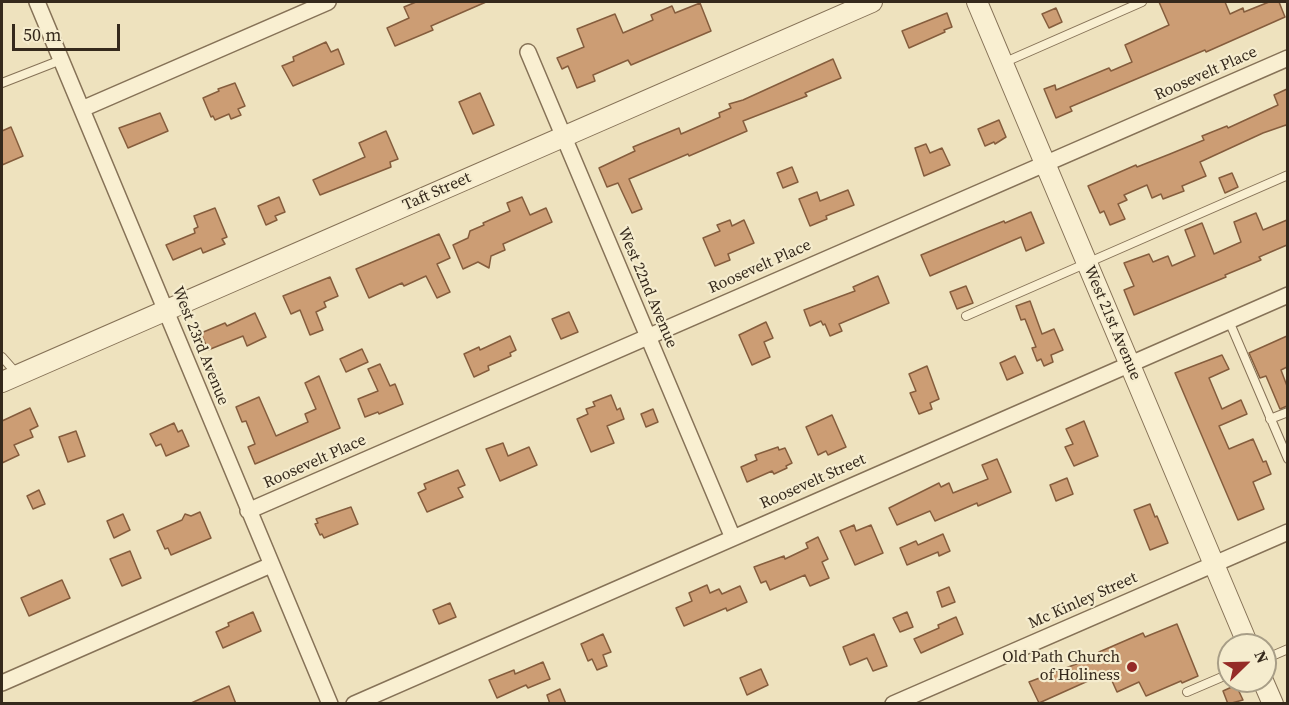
<!DOCTYPE html>
<html>
<head>
<meta charset="utf-8">
<style>
	body { margin:0 }
	#map { position:relative; width:1289px; height:705px; overflow:hidden; background:#eee2be; font-family:"Source Serif 4",serif }
	canvas { display:block }
	.frame { position:absolute; inset:0; border:3px solid #35291c; pointer-events:none }
	.north { position:absolute; left:1217px; top:633px; width:60px; height:60px; box-sizing:border-box; background:#f5ecce; border:2px solid #a89e87; border-radius:50%; rotate:67deg; font-size:16px; font-weight:700; line-height:24px; text-align:center; color:#35291c }
	.north::after { content:''; display:block; margin:auto; width:21px; height:27px; background:#952b27; clip-path:polygon(50% 0,100% 100%,50% 72%,0 100%) }
	.scale { position:absolute; left:12px; top:24px; width:108px; height:27px; box-sizing:border-box; border:3px solid #35291c; border-top:0; padding-left:8px; font-size:18px; line-height:21px; white-space:nowrap; color:#35291c; -webkit-text-stroke:4px #f5ecce; paint-order:stroke }
</style>
</head>
<body>
<div id="map">
<canvas width="1289" height="705"></canvas>
<div class="frame"></div>
<div class="north">N</div>
<div class="scale">50 m</div>
</div>
<script>
const c = document.querySelector('canvas').getContext('2d');
c.lineJoin = 'round';
function paint(path, color) { c.fillStyle = color; c.fill(path, 'evenodd'); }
function trace(path, color, width, dash) { c.strokeStyle = color; c.lineWidth = width; c.lineCap = dash ? 'butt' : 'round'; c.setLineDash(dash || []); c.stroke(path); }
function label(font, color, halo, rows, align = 'center') {
  c.font = font + ' "Source Serif 4",serif'; c.lineWidth = 4.5; c.setLineDash([]); c.textBaseline = 'middle'; c.strokeStyle = halo; c.fillStyle = color; for (const [text, x, y, turn = 0] of rows) {
    c.save(); c.translate(x, y); c.rotate((+turn || 0) * Math.PI / 180); c.textAlign = isNaN(turn) ? turn : align; if (halo) c.strokeText(text, 0, 0); c.fillText(text, 0, 0); c.restore();
  }
}
const building = new Path2D(`
	M416,2H486L431,26L433,30L395,46L387,28L409,18L404,7Z
	M1159,2H1225L1230,14L1243,8L1244,12L1269,2H1279L1285,17L1206,52L1205,50L1070,107L1072,111L1056,118L1044,89L1055,85L1056,90L1109,68L1111,71L1132,62L1125,45L1169,25Z
	M700,3L711,31L631,65L628,60L593,75L595,81L577,88L568,66L562,69L557,58L584,47L577,29L615,14L623,33L653,20L651,15L672,6L675,13Z
	M1056,8L1062,22L1049,28L1042,14Z
	M947,13L952,27L944,30L945,32L909,48L902,31Z
	M326,42L331,52L338,49L344,64L293,86L282,66L294,61L293,57Z
	M833,59L841,78L805,93L807,96L743,121L747,131L689,156L688,154L629,179L642,209L632,213L618,183L607,187L599,168L635,151L633,147L679,128L681,134L720,117L719,113L731,108L729,104L743,100Z
	M235,83L245,106L238,109L241,115L231,119L229,114L215,120L213,116L211,117L203,98L219,91L218,89Z
	M1287,89V127L1286,125L1263,133L1200,162L1206,176L1182,186L1184,191L1163,199L1161,194L1152,198L1147,185L1124,195L1127,200L1118,204L1125,219L1110,225L1104,211L1100,213L1088,186L1136,165L1137,167L1170,154L1204,140L1202,136L1227,126L1228,128L1278,105L1274,95Z
	M480,93L494,125L473,134L459,102Z
	M160,113L168,131L128,148L119,128Z
	M999,120L1006,137L995,144L994,142L985,146L978,129Z
	M11,127L23,156L2,165V131Z
	M386,131L398,159L390,162L391,167L320,195L313,180L365,157L359,143Z
	M926,144L930,153L942,148L950,165L924,176L915,148Z
	M792,167L798,182L783,188L777,173Z
	M1232,173L1238,187L1225,193L1219,178Z
	M848,190L854,205L826,216L827,219L810,226L799,199L817,192L820,201Z
	M279,197L285,212L275,216L277,220L266,225L258,206Z
	M522,197L530,215L546,208L552,222L503,244L505,250L491,256L489,268L478,262L463,269L453,245L468,238L470,231L484,225L483,223L510,211L507,203Z
	M215,208L227,237L222,239L225,244L203,253L201,248L173,260L166,245L195,233L194,229L198,227L194,216Z
	M1031,212L1044,243L1026,251L1021,237L930,276L921,255L979,231L1004,221L1005,223Z
	M1256,213L1263,230L1287,220V245L1259,257L1261,260L1225,275L1226,277L1134,315L1124,290L1134,286L1124,263L1149,254L1153,262L1168,256L1172,266L1195,256L1185,230L1202,223L1214,254L1241,242L1234,222Z
	M730,220L732,226L744,220L754,243L728,254L730,260L715,266L703,238L720,231L717,225Z
	M439,234L450,258L437,264L450,292L437,298L426,276L404,286L402,283L369,298L356,269Z
	M878,276L889,303L839,324L842,331L830,336L825,324L823,325L821,321L810,326L804,310L855,291L853,287Z
	M330,277L338,296L324,302L326,307L316,312L323,330L310,335L300,310L291,314L283,296Z
	M966,286L973,303L957,309L950,292Z
	M1030,301L1042,334L1054,329L1063,350L1051,355L1053,362L1044,366L1041,359L1037,361L1032,348L1036,347L1025,319L1021,320L1016,306Z
	M569,312L578,332L561,339L552,319Z
	M255,313L266,337L247,346L243,336L208,350L201,333L225,323L227,326Z
	M766,322L773,338L764,342L770,357L752,365L739,335Z
	M510,336L516,350L510,353L511,356L488,366L489,370L474,377L464,354L479,347L480,350Z
	M1287,336V367L1281,370L1287,386V406L1280,409L1266,376L1260,378L1249,353Z
	M362,349L368,362L346,372L340,359Z
	M1222,355L1229,369L1209,378L1222,409L1241,400L1247,414L1219,426L1229,449L1253,439L1263,462L1266,461L1271,474L1253,482L1264,509L1238,520L1175,373Z
	M1015,356L1023,373L1007,380L1000,363Z
	M380,364L390,386L395,384L403,404L379,414L378,412L365,417L358,399L378,391L368,369Z
	M927,366L939,399L930,403L932,409L919,414L910,393L916,391L909,374Z
	M319,376L340,428L255,464L248,447L255,444L246,421L242,422L236,407L259,397L276,436L308,422L305,414L316,409L305,383Z
	M611,395L617,410L620,408L624,419L607,426L614,443L591,452L577,419L588,414L586,409L595,406L593,402Z
	M30,408L38,426L30,430L33,437L14,445L19,455L2,463V421Z
	M653,409L658,422L646,427L641,414Z
	M832,415L846,447L828,455L826,451L818,455L806,427Z
	M1084,421L1098,456L1074,466L1065,447L1073,444L1066,429Z
	M174,423L178,432L182,430L189,446L166,456L161,444L156,446L150,434Z
	M76,431L85,456L68,462L59,437Z
	M503,443L508,456L529,447L537,465L500,481L486,449Z
	M778,447L779,450L785,448L792,463L786,466L787,468L774,474L772,471L747,482L741,467L757,460L755,455Z
	M997,459L1011,492L978,506L977,503L935,521L930,511L897,525L889,508L939,483L941,487L949,483L953,493L988,479L982,465Z
	M458,470L465,485L458,488L463,497L427,512L418,493L426,489L424,484Z
	M1067,478L1073,494L1056,501L1050,485Z
	M39,490L45,504L33,509L27,496Z
	M1150,504L1155,517L1157,516L1168,543L1150,550L1134,510Z
	M351,507L358,524L324,538L322,534L320,535L315,524L318,523L316,519Z
	M200,512L211,538L171,555L168,548L165,549L157,531L182,520L185,514L191,516Z
	M123,514L130,530L114,538L107,521Z
	M854,525L856,531L871,525L883,553L855,565L840,531Z
	M943,534L950,551L939,556L938,552L907,565L900,548L916,541L918,545Z
	M818,537L828,559L822,562L829,578L810,586L805,575L770,590L766,581L761,583L754,567L784,556L785,559L808,548L806,543Z
	M130,551L141,578L122,586L110,559Z
	M62,580L70,598L29,616L21,598Z
	M707,585L710,593L719,589L722,594L740,586L747,602L727,611L726,608L684,626L676,608L692,601L689,593Z
	M949,587L955,602L942,607L937,592Z
	M450,603L456,617L439,624L433,610Z
	M253,612L261,631L223,648L216,632L229,626L228,623Z
	M907,612L913,627L900,632L893,618Z
	M956,617L963,634L921,653L914,639L939,628L938,625Z
	M1177,624L1198,676L1182,683L1181,681L1146,696L1139,682L1117,692L1108,672L1039,703L1029,682L1100,655L1099,652L1143,633L1145,637Z
	M603,634L611,652L603,655L607,666L597,670L592,659L588,661L581,644Z
	M874,634L887,666L873,671L867,658L850,665L843,647Z
	M543,662L550,679L528,688L526,685L497,698L489,680L514,670L515,674Z
	M761,669L768,685L747,695L740,678Z
	M1236,685L1243,700L1228,704L1223,691Z
	M229,686L236,704H189Z
	M560,689L566,704H550L547,695Z`);
const service = new Path2D(`
	M1003,63L1142,2
	M2,83L61,60
	M966,316L1288,175
	M1229,321L1288,459
	M2,357L17,374
	M1270,419L1288,412
	M1265,659L1288,649
	M1187,692L1229,674`);
const minor = new Path2D(`
	M37,2L330,704
	M528,52L733,538
	M82,109L328,2
	M248,511L1288,58
	M2,683L271,565
	M354,704L1288,295
	M893,704L1288,532`);
const tertiary = new Path2D(`
	M977,2L1248,645
	M2,382L872,2
	M1263,681L1273,704`);
const markers = [
	[1132,667,6,"#952b27"]
];
const streetNames = [
	["Roosevelt Place",1206,74,-24],
	["Taft Street",437,192,-24],
	["Roosevelt Place",760,267,-24],
	["West 22nd Avenue",647,288,67],
	["West 21st Avenue",1112,323,67],
	["West 23rd Avenue",200,346,68],
	["Roosevelt Place",315,462,-24],
	["Roosevelt Street",813,482,-24],
	["Mc Kinley Street",1083,601,-24]
];
const poiNames = [
	["Old Path Church",1120,658],
	["of Holiness",1120,676]
];
paint(building, '#cc9d74');
trace(building, '#855d3d', 1.5);
trace(service, '#867257', 10);
trace(minor, '#867257', 18);
trace(tertiary, '#867257', 22);
trace(service, '#f9efd1', 8);
trace(minor, '#f9efd1', 15);
trace(tertiary, '#f9efd1', 20);
for (const [x, y, r, color] of markers) { const dot = new Path2D(); dot.arc(x, y, r, 0, 2 * Math.PI); c.fillStyle = color; c.fill(dot); trace(dot, '#f5ecce', 2); }
label('16px', '#35291c', '#f5ecce', streetNames);
label('16px', '#35291c', '#f5ecce', poiNames, 'right');
</script>
</body>
</html>
